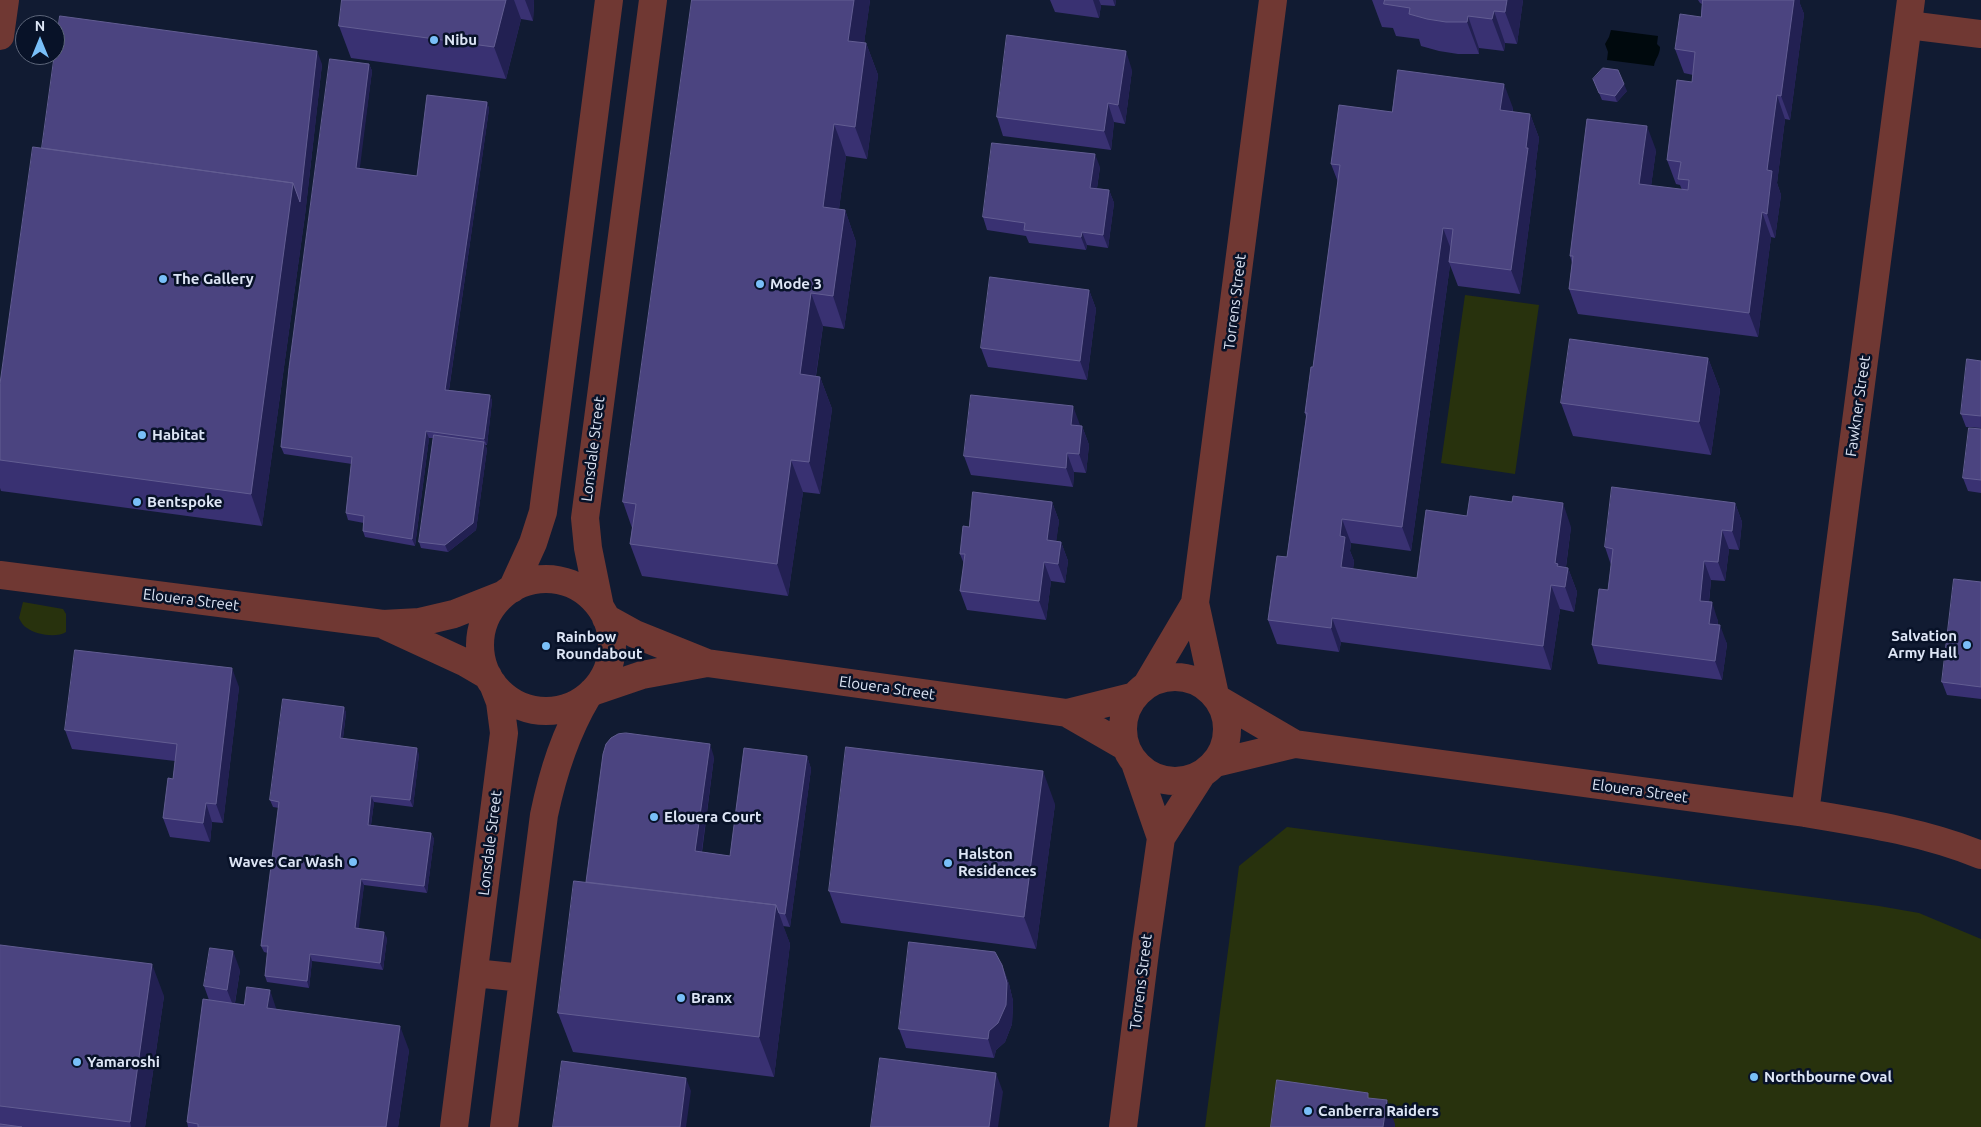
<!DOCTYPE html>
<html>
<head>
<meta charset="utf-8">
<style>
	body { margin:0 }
	#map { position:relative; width:1981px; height:1127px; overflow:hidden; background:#111b32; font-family:Ubuntu,sans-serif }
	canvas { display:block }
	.north { position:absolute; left:15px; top:15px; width:50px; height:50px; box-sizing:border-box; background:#081228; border:1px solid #5d667a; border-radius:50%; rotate:0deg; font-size:14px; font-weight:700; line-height:20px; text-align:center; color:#dde5f5 }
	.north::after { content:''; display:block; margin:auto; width:18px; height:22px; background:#79bff8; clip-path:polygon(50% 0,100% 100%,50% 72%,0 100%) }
</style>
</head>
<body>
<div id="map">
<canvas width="1981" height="1127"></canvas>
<div class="north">N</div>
</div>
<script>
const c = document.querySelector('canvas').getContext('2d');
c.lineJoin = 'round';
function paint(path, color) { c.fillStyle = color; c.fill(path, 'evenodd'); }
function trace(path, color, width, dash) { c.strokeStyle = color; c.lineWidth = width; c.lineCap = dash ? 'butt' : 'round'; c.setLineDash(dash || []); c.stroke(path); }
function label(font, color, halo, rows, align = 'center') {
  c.font = font + ' Ubuntu,sans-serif'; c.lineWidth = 5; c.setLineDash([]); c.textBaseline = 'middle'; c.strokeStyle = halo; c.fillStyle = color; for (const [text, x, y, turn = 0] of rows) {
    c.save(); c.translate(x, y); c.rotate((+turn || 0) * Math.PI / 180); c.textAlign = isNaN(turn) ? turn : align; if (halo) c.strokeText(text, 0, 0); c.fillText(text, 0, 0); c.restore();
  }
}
const green = new Path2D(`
	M1465,295L1539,305L1515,474L1441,463Z
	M23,602L63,609L66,614V632C57,638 36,635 27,628C23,626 21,622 19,618Z
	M1287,827L1879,906L1919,913L1981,939V1127H1205L1239,866Z`);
const water = new Path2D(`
	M1611,30L1658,36L1657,44L1660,47C1660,55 1655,59 1654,66L1607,60L1608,52L1605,44L1609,37Z`);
const minor = new Path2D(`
	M1908,25L1981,34
	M0,36L5,0
	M0,575L383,624L420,622L454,614L502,595
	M480 645a66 66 0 1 1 132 0a66 66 0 1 1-132 0Z
	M512,589L533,543L543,512L609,0
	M600,607L588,548L585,518L653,0
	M606,618L635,634L707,663L1067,713L1135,696
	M386,626L464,662L488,676
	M1123 729a52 52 0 1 1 104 0a52 52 0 1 1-104 0Z
	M1146,686L1195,603
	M592,692L642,675L707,663
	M1215,695L1195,603L1273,0
	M1218,699L1295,744
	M1067,713L1126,747
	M1135,763L1161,838
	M1216,763L1295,744L1805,813C1865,823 1924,832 1981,855
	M1805,813L1911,0
	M474,973L523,978
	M454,1127L504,733L500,702L493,684
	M504,1127L544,815C553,772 565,734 587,697
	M1123,1127L1146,944L1161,838L1202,774`);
const wall = new Path2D(`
	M342,0H534L533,21L521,19L506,79L351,58L339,26Z
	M692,0H870L864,43H866L878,75L867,159L846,156L839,209L845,210L856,242L844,329L823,326L816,376L820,377L832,409L820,494L803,492L788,596L642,576L630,544L632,528L623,502Z
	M1050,0H1116L1115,6L1101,5L1099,18L1055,12Z
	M1372,0H1523L1517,44L1505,43L1504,51L1479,48V54H1458L1439,51L1421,46L1419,39L1396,36L1393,28L1382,27Z
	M1698,0H1800V4L1804,14L1790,120L1785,119L1777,183L1781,195L1775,238L1771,237L1758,337L1578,314L1569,289L1572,263L1570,256L1656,150L1651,186L1682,190L1680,185L1676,184L1667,160L1692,82L1693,75L1684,73L1675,49L1701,17L1702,4L1700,3Z
	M322,64L305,215L262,526L1,491L0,488V384L42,148Z
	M369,64L372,71L359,168L417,176L487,102L489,109L449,390L490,395L492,401L487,445H485L487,449L476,530L448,552L421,548L419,542L433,438H429L415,546L365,537L363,531L364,523L348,520L346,513L352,464L284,454L281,447Z
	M1132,70L1125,124L1114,122L1111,150L1003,136L997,117Z
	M1593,79L1627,91L1617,102L1602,100Z
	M1513,108V112L1530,114L1539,138L1535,169L1536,172L1520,294L1458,286L1450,265L1411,551L1351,543L1350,551L1354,561L1353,569L1417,578L1467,516L1571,527L1566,567L1568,568L1577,592L1574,612L1560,609L1551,670L1341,642L1339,652L1277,644L1268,620L1287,557L1306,417L1305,413L1313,367L1338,182L1331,164L1392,112Z
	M1100,167L1097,188L1109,190L1114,203L1108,248L1087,245L1086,250L1029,243L1026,236L987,230L983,217Z
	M1089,290L1096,309L1087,380L988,367L981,348Z
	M1708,358L1720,390L1711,455L1573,436L1561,403Z
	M1981,361V428L1966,427L1961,414Z
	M1080,426H1082L1089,445L1086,473L1074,472L1073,487L971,475L964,456Z
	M1981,429V493L1968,491L1963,478Z
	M1052,502L1059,521L1056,541L1061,542L1068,561L1065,583L1051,581L1046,620L967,610L960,591L964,564L960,554L969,527Z
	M1735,503L1742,522L1739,550L1729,549L1725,581L1711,580L1709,602L1718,621V625L1727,644L1722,680L1598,664L1592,645L1608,590L1611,565L1605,547Z
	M1981,582V699L1947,695L1942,682Z
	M239,687L223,823L212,822L210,842L170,837L163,818L173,779L175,761L72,749L65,730Z
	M344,707L346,713L343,738L419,754L413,807L374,802L371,825L431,833L434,839L427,893L364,885L358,929L387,938L383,970L312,961L309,988L267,982L265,976L268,953L264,952L261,946L279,808L273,807L270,800Z
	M807,756L811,769L790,927L783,926L790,944L774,1077L573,1052L558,1013L586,882L714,757L702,852L730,856Z
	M1055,804L1036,949L841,923L829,891Z
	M0,945L164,996L145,1127H0Z
	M1002,965L1009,984L1013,1001L1012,1024L1005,1042L996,1050L994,1058L906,1048L899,1029Z
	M240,970L235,1003L277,1009L409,1050L398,1127H188L187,1122L209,1000L204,986Z`);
const shadedWall = new Path2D(`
	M506,0H514L521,19L506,79L494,47Z
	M525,0H534L533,21Z
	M854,0H870L860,73L848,41Z
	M1093,0H1099L1101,5L1099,18Z
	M1113,0H1116L1115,6Z
	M1507,0H1523L1517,44L1505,12Z
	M1794,0H1800V4L1804,14L1790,120L1781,96Z
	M1494,11L1505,43L1504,51L1492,19Z
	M1468,16L1479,48V54L1467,22Z
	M866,43L878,75L867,159L855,127Z
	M317,51L322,64L305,215L262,526L251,494L293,183Z
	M1126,51L1132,70L1125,124L1118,105Z
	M369,64L372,71L359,175L356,168Z
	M1504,84L1513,108L1509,134L1500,110Z
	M1624,84L1627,91L1617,102L1615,96Z
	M1777,95L1785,119L1777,183L1781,195L1775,238L1767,214V170Z
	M487,102L489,109L448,396L445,390Z
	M1108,103L1114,122L1111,150L1104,131Z
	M1530,114L1539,138L1535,169L1536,172L1520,294L1511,270Z
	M834,124L846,156L835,239L823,207Z
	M1647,126L1656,150L1648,208L1639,184Z
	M1095,154L1100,167L1095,201L1090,188Z
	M1109,190L1114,203L1108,248L1103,235Z
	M845,210L856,242L844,329L833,296Z
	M1762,212L1771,237L1758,337L1749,313Z
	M1443,228L1452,252L1449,262L1450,265L1411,551L1402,527Z
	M1082,232L1087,245L1086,250L1081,237Z
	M1089,290L1096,309L1087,380L1080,361Z
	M811,293L823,326L811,407L800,374Z
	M1708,358L1720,390L1711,455L1699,422Z
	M820,377L832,409L820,494L809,462Z
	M490,395L492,401L487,445L484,439Z
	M1073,406L1080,425L1078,444L1071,425Z
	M1082,426L1089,445L1086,473L1079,454Z
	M426,431L429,438L415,546L412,539Z
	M484,442L487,449L476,530L448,552L445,545Z
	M1067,453L1074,472L1073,487L1066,468Z
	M791,460L803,492L788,596L777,564Z
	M1052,502L1059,521L1054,559L1047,540Z
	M1563,503L1571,527L1564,581L1568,568L1577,592L1574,612L1564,584L1555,563Z
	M1735,503L1742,522L1739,550L1732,531Z
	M1342,519L1351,543L1350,551L1354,561L1350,591L1341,567L1340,536Z
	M1722,530L1729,549L1725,581L1718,562Z
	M1061,542L1068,561L1065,583L1058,564Z
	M1704,561L1711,580L1707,620L1700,601Z
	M1044,562L1051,581L1046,620L1039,601Z
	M1551,585L1560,609L1551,670L1543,646Z
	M1712,602L1718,621L1716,643L1709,624Z
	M1332,618L1341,642L1339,652L1331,628Z
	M1720,625L1727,644L1722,680L1715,661Z
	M232,668L239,687L223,823L216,804Z
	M344,707L346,713L342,745L340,738Z
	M710,744L714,757L700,864L695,851Z
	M417,748L419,754L413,807L410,800Z
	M807,756L811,769L790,927L785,914Z
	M1043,771L1055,804L1036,949L1024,917Z
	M371,796L374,802L370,831L368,825Z
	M206,803L212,822L210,842L203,823Z
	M431,833L434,839L427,893L424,886Z
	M361,879L364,885L358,935L355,928Z
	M776,905L790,944L774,1077L759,1037Z
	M384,932L387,938L383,970L380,963Z
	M233,951L240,970L234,1008L227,990Z
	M310,954L312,961L309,988L307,981Z
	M152,964L164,996L145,1127H131L130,1122Z
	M1002,965L1009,984L1013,1001L1012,1024L1005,1042L996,1050L994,1058L988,1039Z
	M270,990L278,1014L267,1008Z
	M400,1026L409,1050L398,1127H386Z
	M996,1073L1003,1092L998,1127H989Z
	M686,1078L691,1091L686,1127H680Z
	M1387,1100L1395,1124V1127H1383Z`);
const building = new Path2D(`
	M342,0H506L494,47L339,26Z
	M692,0H854L848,41L866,43L855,127L834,124L823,207L845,210L833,296L811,293L800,374L820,377L809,462L791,460L777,564L630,544L636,504L623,502Z
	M1385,0H1507L1505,12L1494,11L1492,19L1468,16L1467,22H1446L1427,19L1409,14L1410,8L1384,4Z
	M1703,0H1794L1781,96L1777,95L1767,170L1772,171L1767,214L1762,212L1749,313L1569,289L1573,256H1570L1587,119L1647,126L1639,184L1688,190L1689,180L1678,179L1681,162L1667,160L1677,80L1692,82L1695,52L1675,49L1680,14L1701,17Z
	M60,16L317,51L300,202L293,183L42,148Z
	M1007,35L1126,51L1118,105L1108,103L1104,131L997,117Z
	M330,59L369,64L356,168L417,176L427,95L487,102L445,390L490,395L484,439L426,431L412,539L363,531L364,516L346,513L352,457L281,447L289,368Z
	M1603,68L1618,70L1624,84L1615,96L1599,93L1593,79Z
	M1398,70L1504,84L1500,110L1530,114L1526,148H1528L1511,270L1449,262L1453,229L1443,228L1402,527L1342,519L1340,536L1345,537L1341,567L1417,578L1426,510L1467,516L1470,496L1512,502L1513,496L1563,503L1555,563L1558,564L1557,566L1568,568L1565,587L1551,585L1543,646L1332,618L1331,628L1268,620L1277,556L1287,557L1307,413H1305L1311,367H1313L1340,165L1331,164L1339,105L1392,112Z
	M992,143L1095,154L1090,188L1109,190L1103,235L1082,232L1081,237L1024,230L1025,223L983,217Z
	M33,147L293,183L251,494L0,460V384Z
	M990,277L1089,290L1080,361L981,348Z
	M1570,339L1708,358L1699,422L1561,403Z
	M1967,359L1981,361V416L1961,414Z
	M971,395L1073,406L1071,425L1082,426L1079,454L1067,453L1066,468L964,456Z
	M1969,428L1981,429V480L1963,478Z
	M434,435L484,442L473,523L445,545L419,542Z
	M1612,487L1735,503L1732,531L1722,530L1718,562L1704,561L1700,601L1712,602L1709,624L1720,625L1715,661L1592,645L1599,589L1608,590L1613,549L1605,547Z
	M973,492L1052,502L1047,540L1061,542L1058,564L1044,562L1039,601L960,591L965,554H960L963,526L969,527Z
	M1954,579L1981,582V687L1942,682Z
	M75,650L232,668L216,804L206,803L203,823L163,818L168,778L173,779L177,744L65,730Z
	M283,699L344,707L340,738L417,748L410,800L371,796L368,825L431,833L424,886L361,879L355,928L384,932L380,963L310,954L307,981L265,976L268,946H261L279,802L270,800Z
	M626,733L710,744L695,851L730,856L744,748L807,756L785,914L779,913L776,905L586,882L603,754L606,744L611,738L618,734Z
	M846,747L1043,771L1024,917L829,891Z
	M574,881L776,905L759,1037L558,1013Z
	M909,942L995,952L1002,965L1007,983L1006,1005L998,1023L989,1031L988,1039L899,1029Z
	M0,945L152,964L130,1122L0,1106Z
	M210,948L233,951L227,990L204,986Z
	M247,987L270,990L267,1008L400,1026L386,1127H198V1124L187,1122L203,999L244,1005Z
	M880,1058L996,1073L989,1127H871Z
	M562,1061L686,1078L680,1127H553Z
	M1277,1080L1368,1093V1098L1387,1100L1383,1127H1271Z
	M0,1124L22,1127H0Z`);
const markers = [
	[434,40,5,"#79bff8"],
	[163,279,5,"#79bff8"],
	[760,284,5,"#79bff8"],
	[142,435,5,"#79bff8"],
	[137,502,5,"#79bff8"],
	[1967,645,5,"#79bff8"],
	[546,646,5,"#79bff8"],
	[654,817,5,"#79bff8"],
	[353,862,5,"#79bff8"],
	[948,863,5,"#79bff8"],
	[681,998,5,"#79bff8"],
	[77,1062,5,"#79bff8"],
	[1754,1077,5,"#79bff8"],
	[1308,1111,5,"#79bff8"]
];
const poiNames = [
	["Nibu",444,40],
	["The Gallery",173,279],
	["Mode 3",770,284],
	["Habitat",152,435],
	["Bentspoke",147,502],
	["Salvation",1957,636,"right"],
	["Army Hall",1957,653,"right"],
	["Rainbow",556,637],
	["Roundabout",556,654],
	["Elouera Court",664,817],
	["Halston",958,854],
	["Residences",958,871],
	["Waves Car Wash",343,862,"right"],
	["Branx",691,998],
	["Yamaroshi",87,1062],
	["Northbourne Oval",1764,1077],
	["Canberra Raiders",1318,1111]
];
const streetNames = [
	["Torrens Street",1235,302,-83],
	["Fawkner Street",1858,406,-82],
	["Lonsdale Street",593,449,-83],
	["Elouera Street",191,600,7],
	["Elouera Street",887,688,8],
	["Elouera Street",1640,791,8],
	["Lonsdale Street",490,843,-83],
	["Torrens Street",1141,982,-83]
];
paint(green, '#28320d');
paint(water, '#00090d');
trace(minor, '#703833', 28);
paint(wall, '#393172');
paint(shadedWall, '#222052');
paint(building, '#4b4480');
trace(building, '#625d92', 1);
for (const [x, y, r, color] of markers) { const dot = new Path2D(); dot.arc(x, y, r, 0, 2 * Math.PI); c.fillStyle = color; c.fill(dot); trace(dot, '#081228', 2); }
label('bold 15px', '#dde5f5', '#081228', poiNames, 'left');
label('15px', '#dde5f5', '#081228', streetNames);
</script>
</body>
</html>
